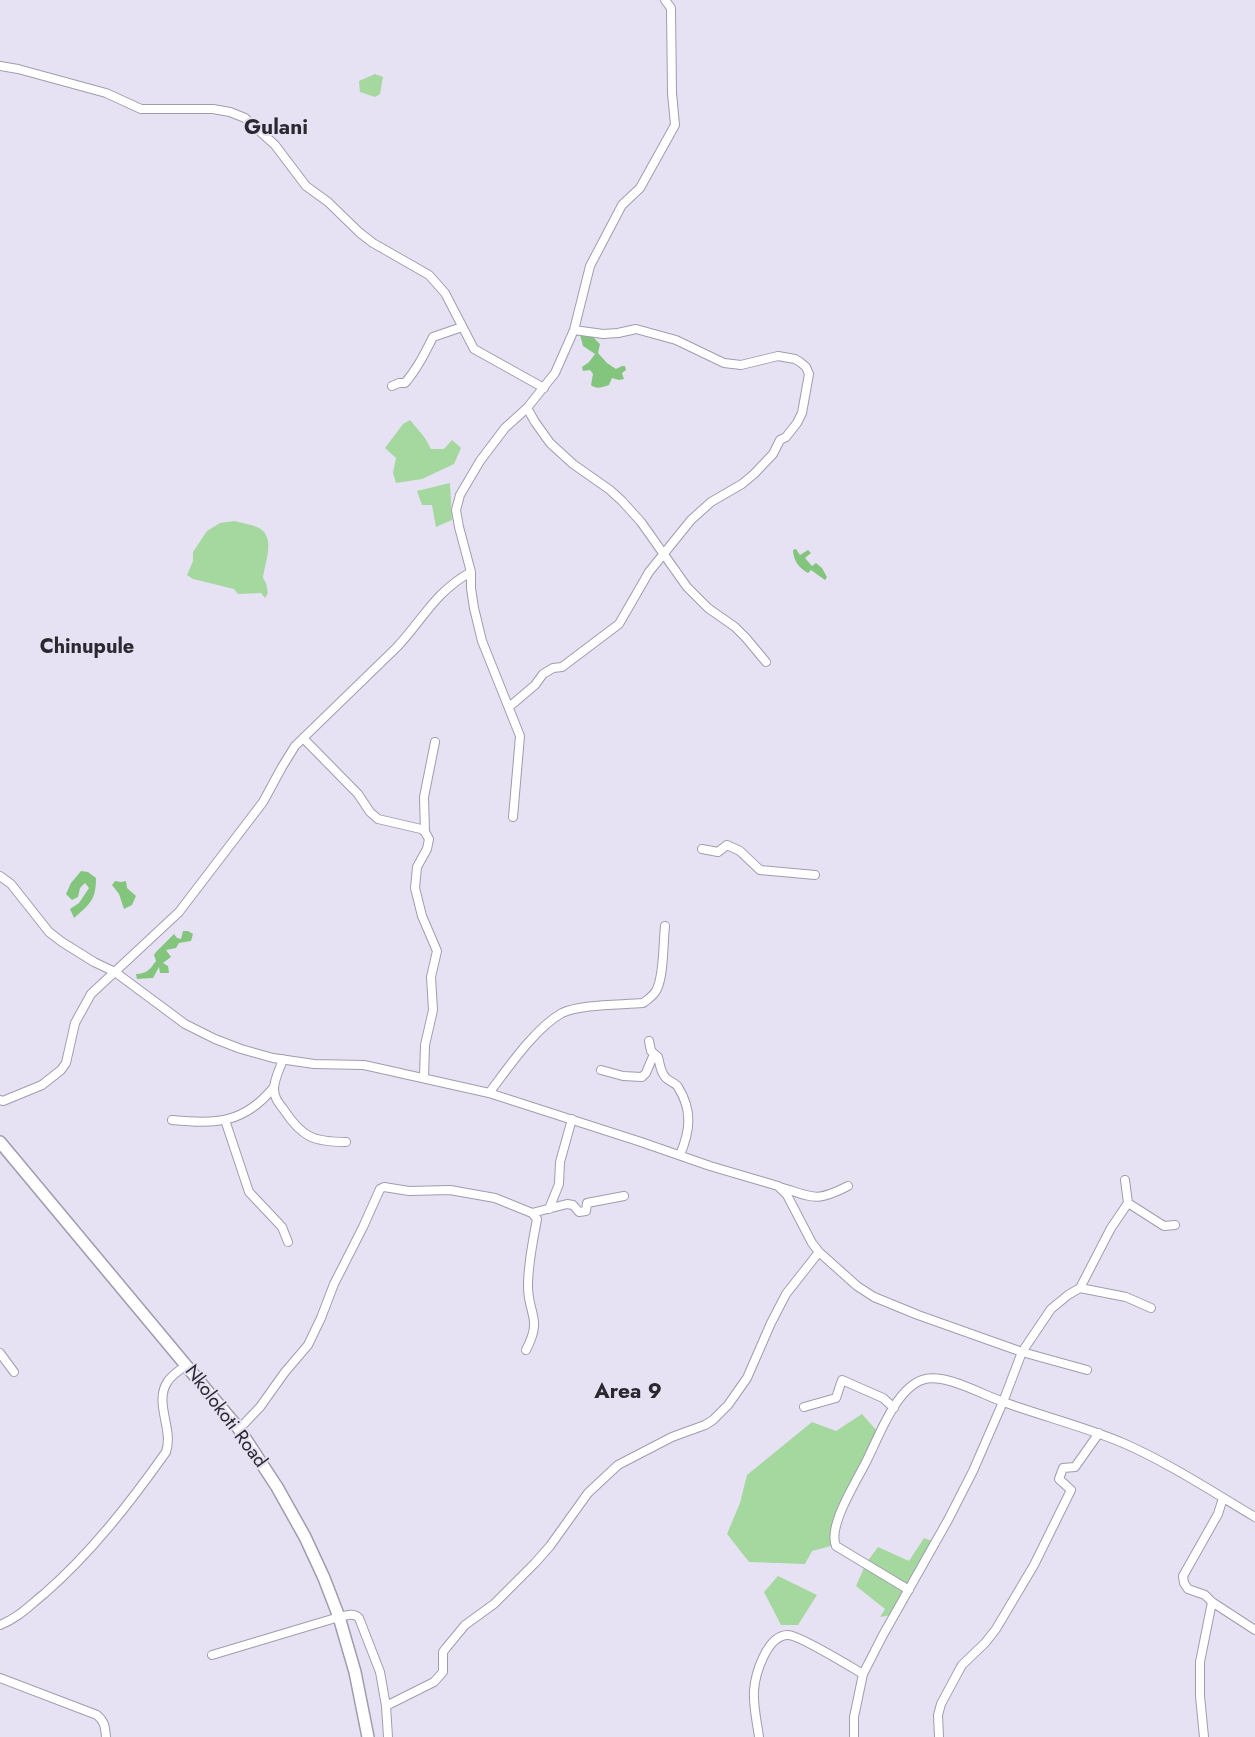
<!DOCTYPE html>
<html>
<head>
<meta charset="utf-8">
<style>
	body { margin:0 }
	canvas { display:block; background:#e7e1f4 }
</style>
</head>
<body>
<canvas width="1255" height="1737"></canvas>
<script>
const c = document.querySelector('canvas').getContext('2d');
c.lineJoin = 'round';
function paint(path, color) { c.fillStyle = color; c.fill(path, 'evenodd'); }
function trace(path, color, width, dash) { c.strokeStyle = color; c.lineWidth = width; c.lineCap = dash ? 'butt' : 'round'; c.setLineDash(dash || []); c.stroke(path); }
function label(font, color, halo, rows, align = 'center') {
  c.font = font + ' Jost,sans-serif'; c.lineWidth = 4; c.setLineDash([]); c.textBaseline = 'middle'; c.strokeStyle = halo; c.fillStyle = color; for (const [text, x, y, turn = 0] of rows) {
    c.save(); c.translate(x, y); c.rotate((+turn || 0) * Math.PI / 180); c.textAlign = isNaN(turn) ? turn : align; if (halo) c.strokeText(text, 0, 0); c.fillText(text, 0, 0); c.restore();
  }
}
const green = new Path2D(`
	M375,74L383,77L380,94L375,97L360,92L359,81Z
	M410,420L425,438L431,449H444L452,440L461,448L454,464L422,479L396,483L393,473L396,458L385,448L403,424Z
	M450,483L452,520L436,527L432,505H422L417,491Z
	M234,521C241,523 250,524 257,527C277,536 265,561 263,578L266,583L268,593L265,598L261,593L238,594L234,589L193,579L187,575L193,561V552L207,531L220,523Z
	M862,1414L878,1432L836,1513L831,1546L812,1551L805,1564L749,1562L727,1534L740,1503L747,1475L812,1422L836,1431Z
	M924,1538L932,1541L908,1585L867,1562L878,1547L909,1561Z
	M864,1568L905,1591L891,1615L880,1617L885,1609L856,1586Z
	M778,1576L817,1595L798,1625H781L764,1592Z`);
const forest = new Path2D(`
	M590,334L600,344L598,353L607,363L616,369L622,366H625L626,370L622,373L624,379L619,380L612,378L609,385C603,387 596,390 591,385L593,374L590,370L583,371L582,367L589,362L595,354L583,346L580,335Z
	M796,549L800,555L808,550L811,553L805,558L812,566L816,563L822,568L827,577L825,580L811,570L808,573C799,568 793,560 793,550Z
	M81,871L88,872L96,878C96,900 90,904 74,918L70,909L79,903L89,888L85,883L80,888L78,897L72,900L66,894L71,883Z
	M115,881L121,882L126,881L127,888L136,896L132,905L124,909L119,894L112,885Z
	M183,931H188L193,934L191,941L179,943L176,948L166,950L171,957L163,963L168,966L169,973H160L159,967L153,978L137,979L136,974C147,974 150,969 156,961L154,955L156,952L174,934L177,938L181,939Z`);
const minor = new Path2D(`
	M0,66L18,69L106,93L141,109H213L230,112L245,118L275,145L306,186L328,202L360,233L373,243L429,275L445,293L474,349L544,388
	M392,386L399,383H405C417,369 425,353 433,337L462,327
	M527,408L535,422L550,443L573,464L610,490L622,501L641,522L687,587L708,608L735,627L746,638L766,662
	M509,707L535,685L543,674L553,668L562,667L619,624L649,572L691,520L711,502L742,484L754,474L773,454L780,440L786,437L797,423L802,413L809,374L806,367L800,362L795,359L778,356L741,365L724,363L676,340L636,329L618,333L603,334L574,330
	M303,738L358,794L370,812L378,819L421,829L425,832L429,839L427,849L417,867L415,888L422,916L437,951L431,977L433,1010L425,1045L424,1077
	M513,817L520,736L482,641L474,608L471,588V572L459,527L456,510L460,495L480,461L505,428L527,408L555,373L574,330L590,266L622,205L640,188L675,125L672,93L671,8L665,0
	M425,832L424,797L435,742
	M702,849L718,852L727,845L740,851L760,870L815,875
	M0,876L11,884L49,932L62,942L94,962L115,972L185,1024L215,1039L241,1049L273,1058L314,1064L364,1065L489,1093L641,1142L710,1166L778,1186L787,1195L812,1243L819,1252L857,1286L874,1297L918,1315L1022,1352L1087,1370
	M649,1041L651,1051L658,1057C660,1064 660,1072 666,1078C670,1082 676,1083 678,1087C693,1111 690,1131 680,1155
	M283,1059C280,1069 274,1079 274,1089C274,1098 279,1103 284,1110C302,1137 313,1142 346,1142
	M601,1070L623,1076L642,1077L646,1073L654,1054
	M489,1093C508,1068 535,1028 562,1013C580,1004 621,1005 643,1003C648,999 654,996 657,989C664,974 663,944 665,926
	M0,1100L3,1101L42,1085L61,1070L66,1063L75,1023L91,994L179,912L263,802L282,767L295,746L397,647C424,618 435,592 471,572
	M172,1120C216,1124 244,1124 274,1087
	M225,1120L249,1192L282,1227L288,1242
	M1125,1180L1128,1203L1164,1226L1175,1225
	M780,1187C813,1197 815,1203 848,1186
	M549,1209L559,1184L560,1162L572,1119
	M532,1213L567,1204L573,1205L579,1212L586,1211L587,1203L624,1196
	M1080,1288L1111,1228L1128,1203
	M0,1353L14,1372
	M804,1407L836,1398L842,1380L883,1398L894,1408
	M239,1429L260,1407L285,1372L308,1345L321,1318L334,1284L363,1227L380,1189L384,1187L409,1191L450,1190L495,1198L532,1213L537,1219C533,1241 528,1263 528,1286C528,1315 543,1318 526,1350
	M1223,1498L1218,1514L1183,1576L1184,1583L1188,1589L1205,1595L1212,1602L1255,1630
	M909,1590L836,1546C827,1526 858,1479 867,1460C879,1436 896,1389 922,1380C943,1372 981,1394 1001,1401C1041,1416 1083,1426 1123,1443C1167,1462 1213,1492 1255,1517
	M0,1625C18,1618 29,1606 44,1594C91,1553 130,1503 166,1452C174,1429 153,1402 168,1381C172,1375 180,1370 186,1365
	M212,1655L339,1617C346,1616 353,1612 359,1618L380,1672L386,1706L388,1737
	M0,1678L97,1715C105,1722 105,1727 106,1737
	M386,1706L434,1682L443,1672V1652L446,1648L465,1625L494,1604L535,1563L550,1546L588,1493L618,1465L672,1437L705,1425L713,1420L728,1405L747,1378L771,1323L786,1294L819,1252
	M759,1737C757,1722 753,1706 754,1691C755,1674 767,1635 788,1635C799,1635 851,1667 863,1674
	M854,1737V1717L863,1674L883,1635L948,1520L973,1471L1003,1402L1022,1352L1051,1309L1068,1295L1080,1288L1126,1297L1151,1308
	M939,1737L938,1715L941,1704L956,1676L962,1665L985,1643L996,1629L1034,1565L1071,1490L1059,1479L1063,1468L1075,1467L1099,1433
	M1204,1737L1200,1696V1662L1212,1602`);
const secondary = new Path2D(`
	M0,1142L239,1429L277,1487L305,1537L324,1578L339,1617L355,1672L368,1737`);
const streetNames = [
	["Nkolokoti Road",225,1417,53]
];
const neighbourhoodNames = [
	["Chinupule",87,648]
];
const quarterNames = [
	["Gulani",276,129],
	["Area 9",628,1393]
];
paint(green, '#a4d89f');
paint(forest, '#84c57e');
trace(minor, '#a19cad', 10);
trace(secondary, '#a19cad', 14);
trace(minor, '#fff', 8);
trace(secondary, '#fff', 11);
label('19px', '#2b2930', '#e7e1f4', streetNames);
label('bold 20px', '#2b2930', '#e7e1f4', neighbourhoodNames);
label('bold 21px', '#2b2930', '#e7e1f4', quarterNames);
</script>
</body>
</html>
